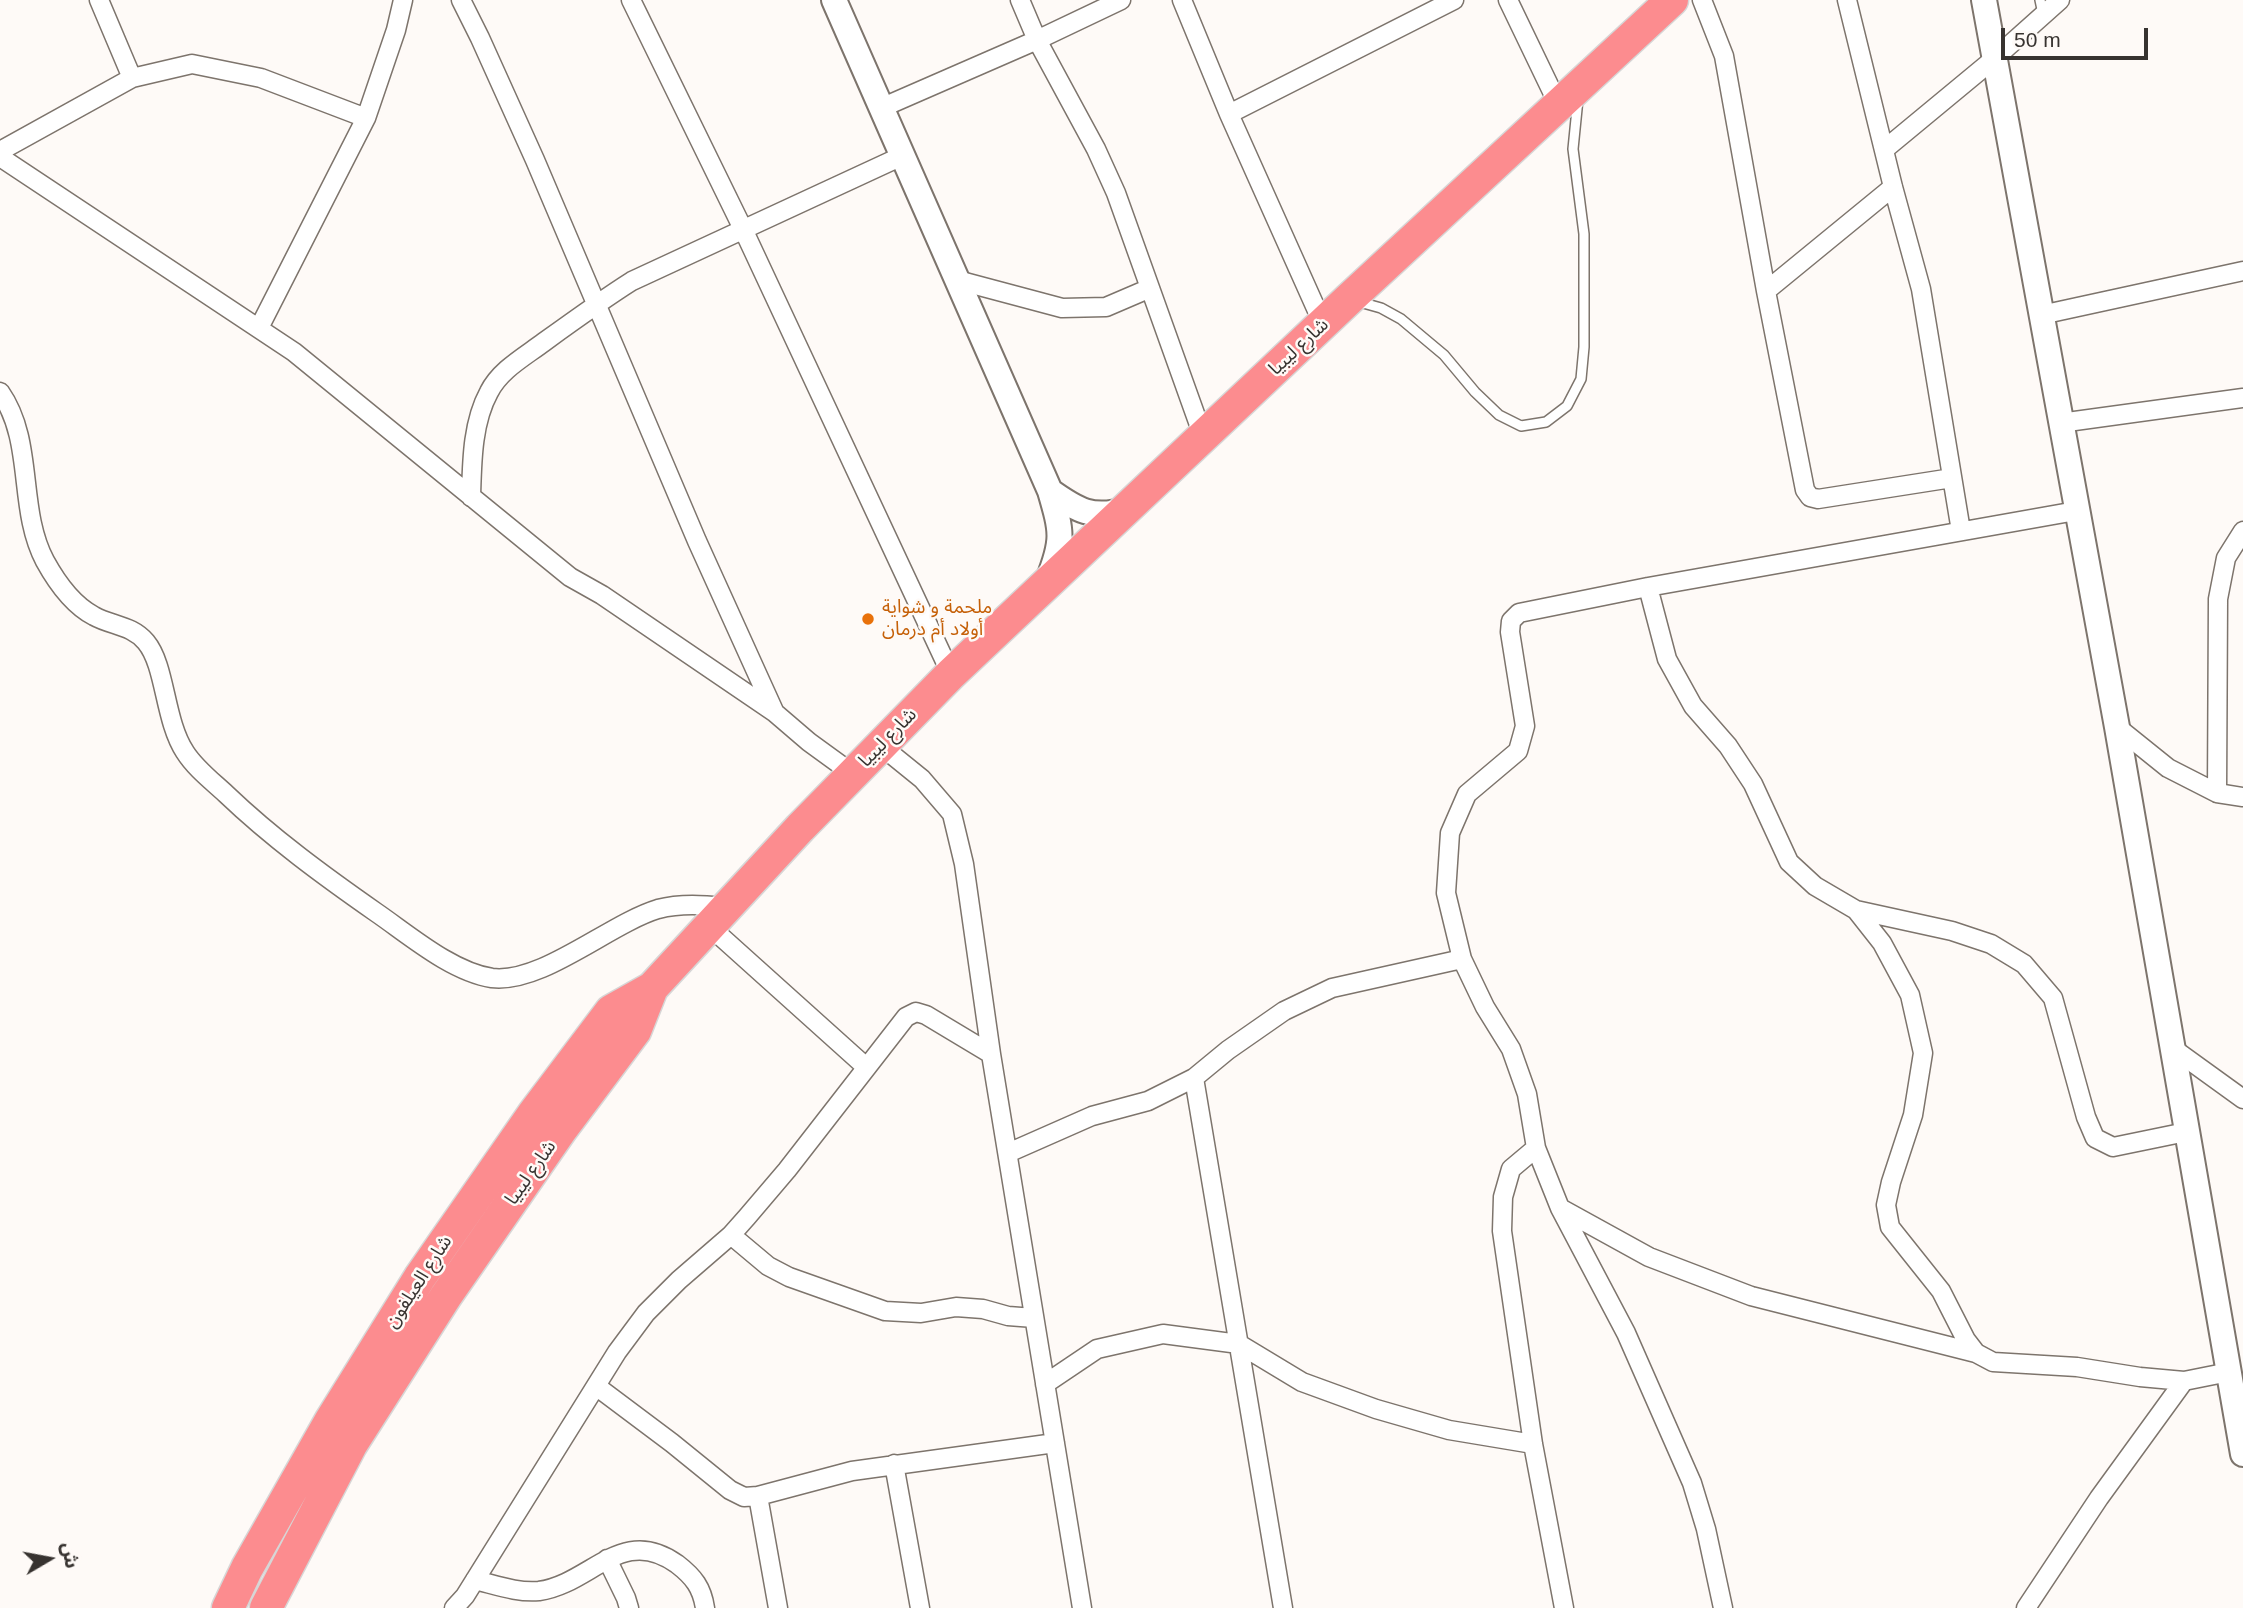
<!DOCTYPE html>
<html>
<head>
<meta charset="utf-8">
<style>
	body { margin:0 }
	#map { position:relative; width:2243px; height:1608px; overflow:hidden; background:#fefaf7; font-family:Helvetica,"Noto Sans Arabic",sans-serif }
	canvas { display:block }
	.north { position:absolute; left:14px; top:1524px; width:70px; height:70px; -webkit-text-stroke:5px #fefaf7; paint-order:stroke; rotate:80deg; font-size:19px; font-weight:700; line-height:28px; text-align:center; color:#373330 }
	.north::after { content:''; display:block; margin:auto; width:24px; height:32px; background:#373330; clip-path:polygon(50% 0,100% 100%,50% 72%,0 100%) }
	.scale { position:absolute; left:2001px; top:28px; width:147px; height:32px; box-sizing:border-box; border:4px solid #373330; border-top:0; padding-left:9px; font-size:21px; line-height:24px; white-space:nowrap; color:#373330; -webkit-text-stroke:5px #fefaf7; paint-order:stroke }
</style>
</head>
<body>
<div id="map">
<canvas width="2243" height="1608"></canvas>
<div class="north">ش</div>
<div class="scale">50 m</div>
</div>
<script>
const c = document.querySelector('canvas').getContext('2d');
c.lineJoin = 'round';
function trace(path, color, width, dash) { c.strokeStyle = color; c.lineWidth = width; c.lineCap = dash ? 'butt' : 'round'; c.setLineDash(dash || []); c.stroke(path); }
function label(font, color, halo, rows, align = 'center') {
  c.font = font + ' Helvetica,"Noto Sans Arabic",sans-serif'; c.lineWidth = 5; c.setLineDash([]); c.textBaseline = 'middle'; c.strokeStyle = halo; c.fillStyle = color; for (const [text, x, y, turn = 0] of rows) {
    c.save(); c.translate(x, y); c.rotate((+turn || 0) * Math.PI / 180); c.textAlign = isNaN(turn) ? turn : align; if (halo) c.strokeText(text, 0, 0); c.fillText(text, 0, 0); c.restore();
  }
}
const lane = new Path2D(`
	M2040,0L2043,14
	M1356,301L1381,308L1401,319L1444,355L1475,392L1499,415L1521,426L1546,422L1567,406L1581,379L1584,347V234L1573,149L1578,99`);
const street = new Path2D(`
	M99,0L132,78
	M461,0L480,38L535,160L697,541L774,711
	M631,0L743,229L951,674
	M1020,0L1037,40L1096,149L1116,193L1203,436
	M1182,0L1229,114L1323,324
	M1508,0L1559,106
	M1702,0L1724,56L1766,291L1805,490L1810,497L1818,499L1952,478
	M1847,0L1893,187L1921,289L1961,531
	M881,108L1037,40L1121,0
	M1229,114L1454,0
	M1885,149L1995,58L2060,0
	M0,151L132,78L192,64L261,78L366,118
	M0,157L294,352L570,577L602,595L774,712L809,742L853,774
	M957,280L1062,308L1106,307L1148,289
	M1766,291L1893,187
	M2041,315L2243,271
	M259,328L366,118L396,30L403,0
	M0,392C35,442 17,508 45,561C56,581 73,605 94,616C112,626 132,625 146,642C166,666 164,720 185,752C195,768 212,781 226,794C272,838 324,876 377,913C409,935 452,972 492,978C542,984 609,924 658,909C681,903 704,905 727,907
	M2060,423L2243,398
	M471,497C472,463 472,423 489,392C500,370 524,357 544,342C573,321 602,300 632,281L902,156
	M1648,587L1667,659L1693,706L1728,746L1753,784L1789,862L1815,886L1856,910L1952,931L1991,944L2024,964L2053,998L2086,1117L2095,1138L2113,1147L2186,1132
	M2117,727L2168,768L2217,793L2243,797
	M880,745L922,779L952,814L964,864L991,1054L1082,1608
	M2217,793L2218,599L2226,558L2243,531
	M1856,910L1882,943L1910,995L1923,1053L1913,1115L1891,1182L1886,1205L1890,1227L1941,1291L1966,1340L1976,1353
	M708,925L866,1067
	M2171,1047L2243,1099
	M1194,1078L1283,1608
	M1536,1148L1511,1169L1503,1197L1502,1231L1533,1444L1564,1608
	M1008,1153L1092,1116L1148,1101L1194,1078L1228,1050L1284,1011L1332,988L1462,959
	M1560,1208L1649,1257L1751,1296L1976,1353L1993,1362L2077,1367L2140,1377L2184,1381L2229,1372
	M731,1235L768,1266L789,1277L885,1311L921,1313L956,1307L983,1309L1008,1316L1034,1318
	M1045,1384L1097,1349L1163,1334L1239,1344L1302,1382L1376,1409L1449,1430L1533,1444
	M596,1386L672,1443L730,1490L744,1497L758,1496L852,1471L1055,1443
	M894,1464L920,1608
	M758,1496L778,1608
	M607,1559L626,1598L629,1608
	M475,1580C496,1585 517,1593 539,1591C591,1584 622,1524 677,1564C694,1577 702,1588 705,1608
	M454,1608L465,1596L617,1352L646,1313L679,1280L731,1235L747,1217L787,1170L906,1017L916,1012L926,1015L991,1054
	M1723,1608L1706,1529L1692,1483L1626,1333L1560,1208L1536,1148L1527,1094L1511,1049L1485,1007L1462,959L1446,893L1450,833L1467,794L1518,751L1525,726L1510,632L1511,621L1519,613L1648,587L2076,511
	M2026,1608L2099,1498L2184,1381`);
const secondary = new Path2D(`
	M834,0L1050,491C1062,532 1064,540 1048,580
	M1984,0L2117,727L2243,1454
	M1050,491C1078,511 1092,519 1126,510`);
const highway = new Path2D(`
	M228,1608L247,1568L331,1420L420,1277L534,1113L611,1011L652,988
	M266,1608L351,1445L446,1296L561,1130L635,1031L652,988L800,828L951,674L1349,299L1672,0`);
const markers = [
	[868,619,7,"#e8710a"]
];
const streetNames = [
	["شارع ليبيا",1299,347,-43],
	["شارع ليبيا",888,738,-46],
	["شارع ليبيا",531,1173,-55],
	["شارع العيلفون",419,1282,-57]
];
const foodNames = [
	["ملحمة و شواية",882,608],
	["أولاد أم درمان",882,630]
];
trace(lane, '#7d746c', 12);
trace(street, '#7d746c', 21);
trace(secondary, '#7d746c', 28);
trace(highway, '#d7d6d6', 35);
trace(lane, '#fff', 9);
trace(street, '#fff', 18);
trace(secondary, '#fff', 24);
trace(highway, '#fc8c8f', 32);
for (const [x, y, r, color] of markers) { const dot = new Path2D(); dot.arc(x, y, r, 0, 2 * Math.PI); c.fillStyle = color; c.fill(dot); trace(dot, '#fefaf7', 2.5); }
label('19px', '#373330', '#fefaf7', streetNames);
label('19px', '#c56008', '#fefaf7', foodNames, 'left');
</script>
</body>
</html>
